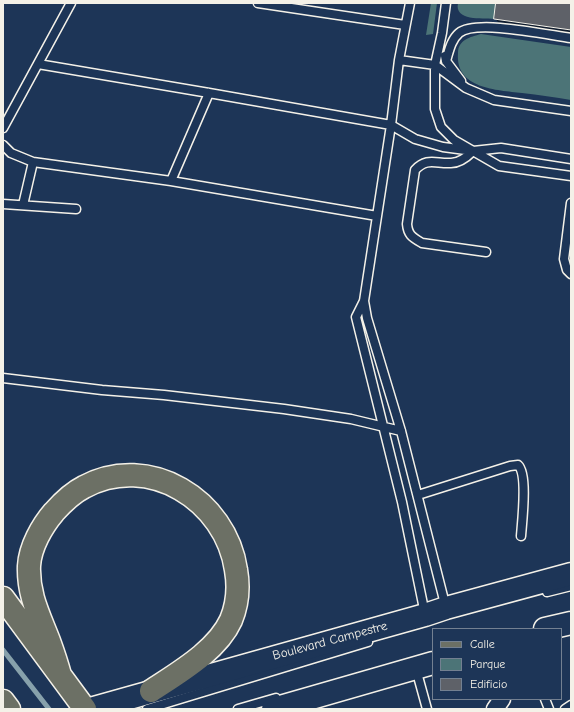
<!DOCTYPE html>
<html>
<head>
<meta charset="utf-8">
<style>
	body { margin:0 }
	#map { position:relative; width:574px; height:712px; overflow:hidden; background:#1d3557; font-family:"Comic Neue",sans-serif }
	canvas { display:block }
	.frame { position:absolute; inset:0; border:4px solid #f4f1e8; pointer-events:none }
	.legend { position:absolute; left:432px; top:628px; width:130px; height:72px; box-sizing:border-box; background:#1d3557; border:1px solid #738091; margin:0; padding:5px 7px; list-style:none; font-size:12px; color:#f4f1e8 }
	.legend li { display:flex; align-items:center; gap:8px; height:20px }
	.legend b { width:20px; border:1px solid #738091 }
</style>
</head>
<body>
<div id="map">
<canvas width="574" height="712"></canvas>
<div class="frame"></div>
<ul class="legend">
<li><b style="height:5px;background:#6c7065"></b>Calle</li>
<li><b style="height:11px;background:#4c7477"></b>Parque</li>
<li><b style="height:11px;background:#5e6168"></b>Edificio</li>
</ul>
</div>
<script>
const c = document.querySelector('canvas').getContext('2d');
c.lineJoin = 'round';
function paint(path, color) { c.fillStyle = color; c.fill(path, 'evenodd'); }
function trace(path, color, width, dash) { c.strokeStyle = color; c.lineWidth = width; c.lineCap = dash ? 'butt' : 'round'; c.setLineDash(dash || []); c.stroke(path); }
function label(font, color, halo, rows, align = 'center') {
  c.font = font + ' "Comic Neue",sans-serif'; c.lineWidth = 3.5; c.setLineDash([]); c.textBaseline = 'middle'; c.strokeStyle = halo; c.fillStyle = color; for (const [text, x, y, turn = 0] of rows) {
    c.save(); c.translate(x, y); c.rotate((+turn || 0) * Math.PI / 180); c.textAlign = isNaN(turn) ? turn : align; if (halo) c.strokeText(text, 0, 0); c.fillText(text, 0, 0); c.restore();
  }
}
const green = new Path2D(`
	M431,3H437L433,34L426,35Z
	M458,3H496L494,19C482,18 454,21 458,3Z
	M481,34L571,47V100C555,97 539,95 522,93C497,90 455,89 458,53C458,40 470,37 481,34Z`);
const shadow = new Path2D(`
	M497,3L571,4V33L498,22L495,18Z`);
const stream = new Path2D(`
	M3,650L49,709`);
const building = new Path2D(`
	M496,3H571V30L494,19Z`);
const lane = new Path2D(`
	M258,3L405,25
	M410,3L399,60L391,125L364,301L356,317L402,502L425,614
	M446,3L442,33L435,65V109L441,127L454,140L473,151L501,148L571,159
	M445,56L446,61L461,81
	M399,60L435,65L466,88L494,100L571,111
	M446,61C449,51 451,40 459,33C476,19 548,35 571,38
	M38,64L209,93L391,125L415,139L443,147L473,151C467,157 459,163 451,163C436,164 427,157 415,170L407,224C408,235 412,237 422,243L486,252
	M3,128L71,3
	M3,145L11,153L33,162L171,181L377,216
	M473,151L499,166L571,176
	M171,181L209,93
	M571,203L564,259L567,270L571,274
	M3,204L76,209
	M23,205L33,162
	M364,301L367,318L401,431L446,608
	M3,378L102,390L164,395L284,409L351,419L401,431
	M418,495L510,466L518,465C528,474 522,522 521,536
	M547,592L571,586
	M416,669L427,709
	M545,699L549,709
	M147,709L368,642
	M238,709L276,698
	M565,709L571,705`);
const street = new Path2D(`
	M495,709L502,699`);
const secondary = new Path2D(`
	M545,629L571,623
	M90,709L425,615L446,608L571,574
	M273,709L433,663`);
const primary = new Path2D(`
	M3,598L85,709
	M60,675C57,664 53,652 49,641C39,615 28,595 29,566C30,547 42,526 54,512C63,502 72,493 84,487C149,452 226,500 236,570C239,587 238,603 231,620C217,651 178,673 151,691
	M3,701L9,709`);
const streetNames = [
	["Boulevard Campestre",330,641,-15]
];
paint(green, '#4c7477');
paint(shadow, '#0007');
trace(stream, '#87a1ab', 5);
paint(building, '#5e6168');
trace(building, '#f4f1e8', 1);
trace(lane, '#f4f1e8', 11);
trace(street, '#f4f1e8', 19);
trace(secondary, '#f4f1e8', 25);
trace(primary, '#f4f1e8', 25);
trace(lane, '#1d3557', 8);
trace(street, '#1d3557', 16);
trace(secondary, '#1d3557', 22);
trace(primary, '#6c7065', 22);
label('13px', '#f4f1e8', '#1d3557', streetNames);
</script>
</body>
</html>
